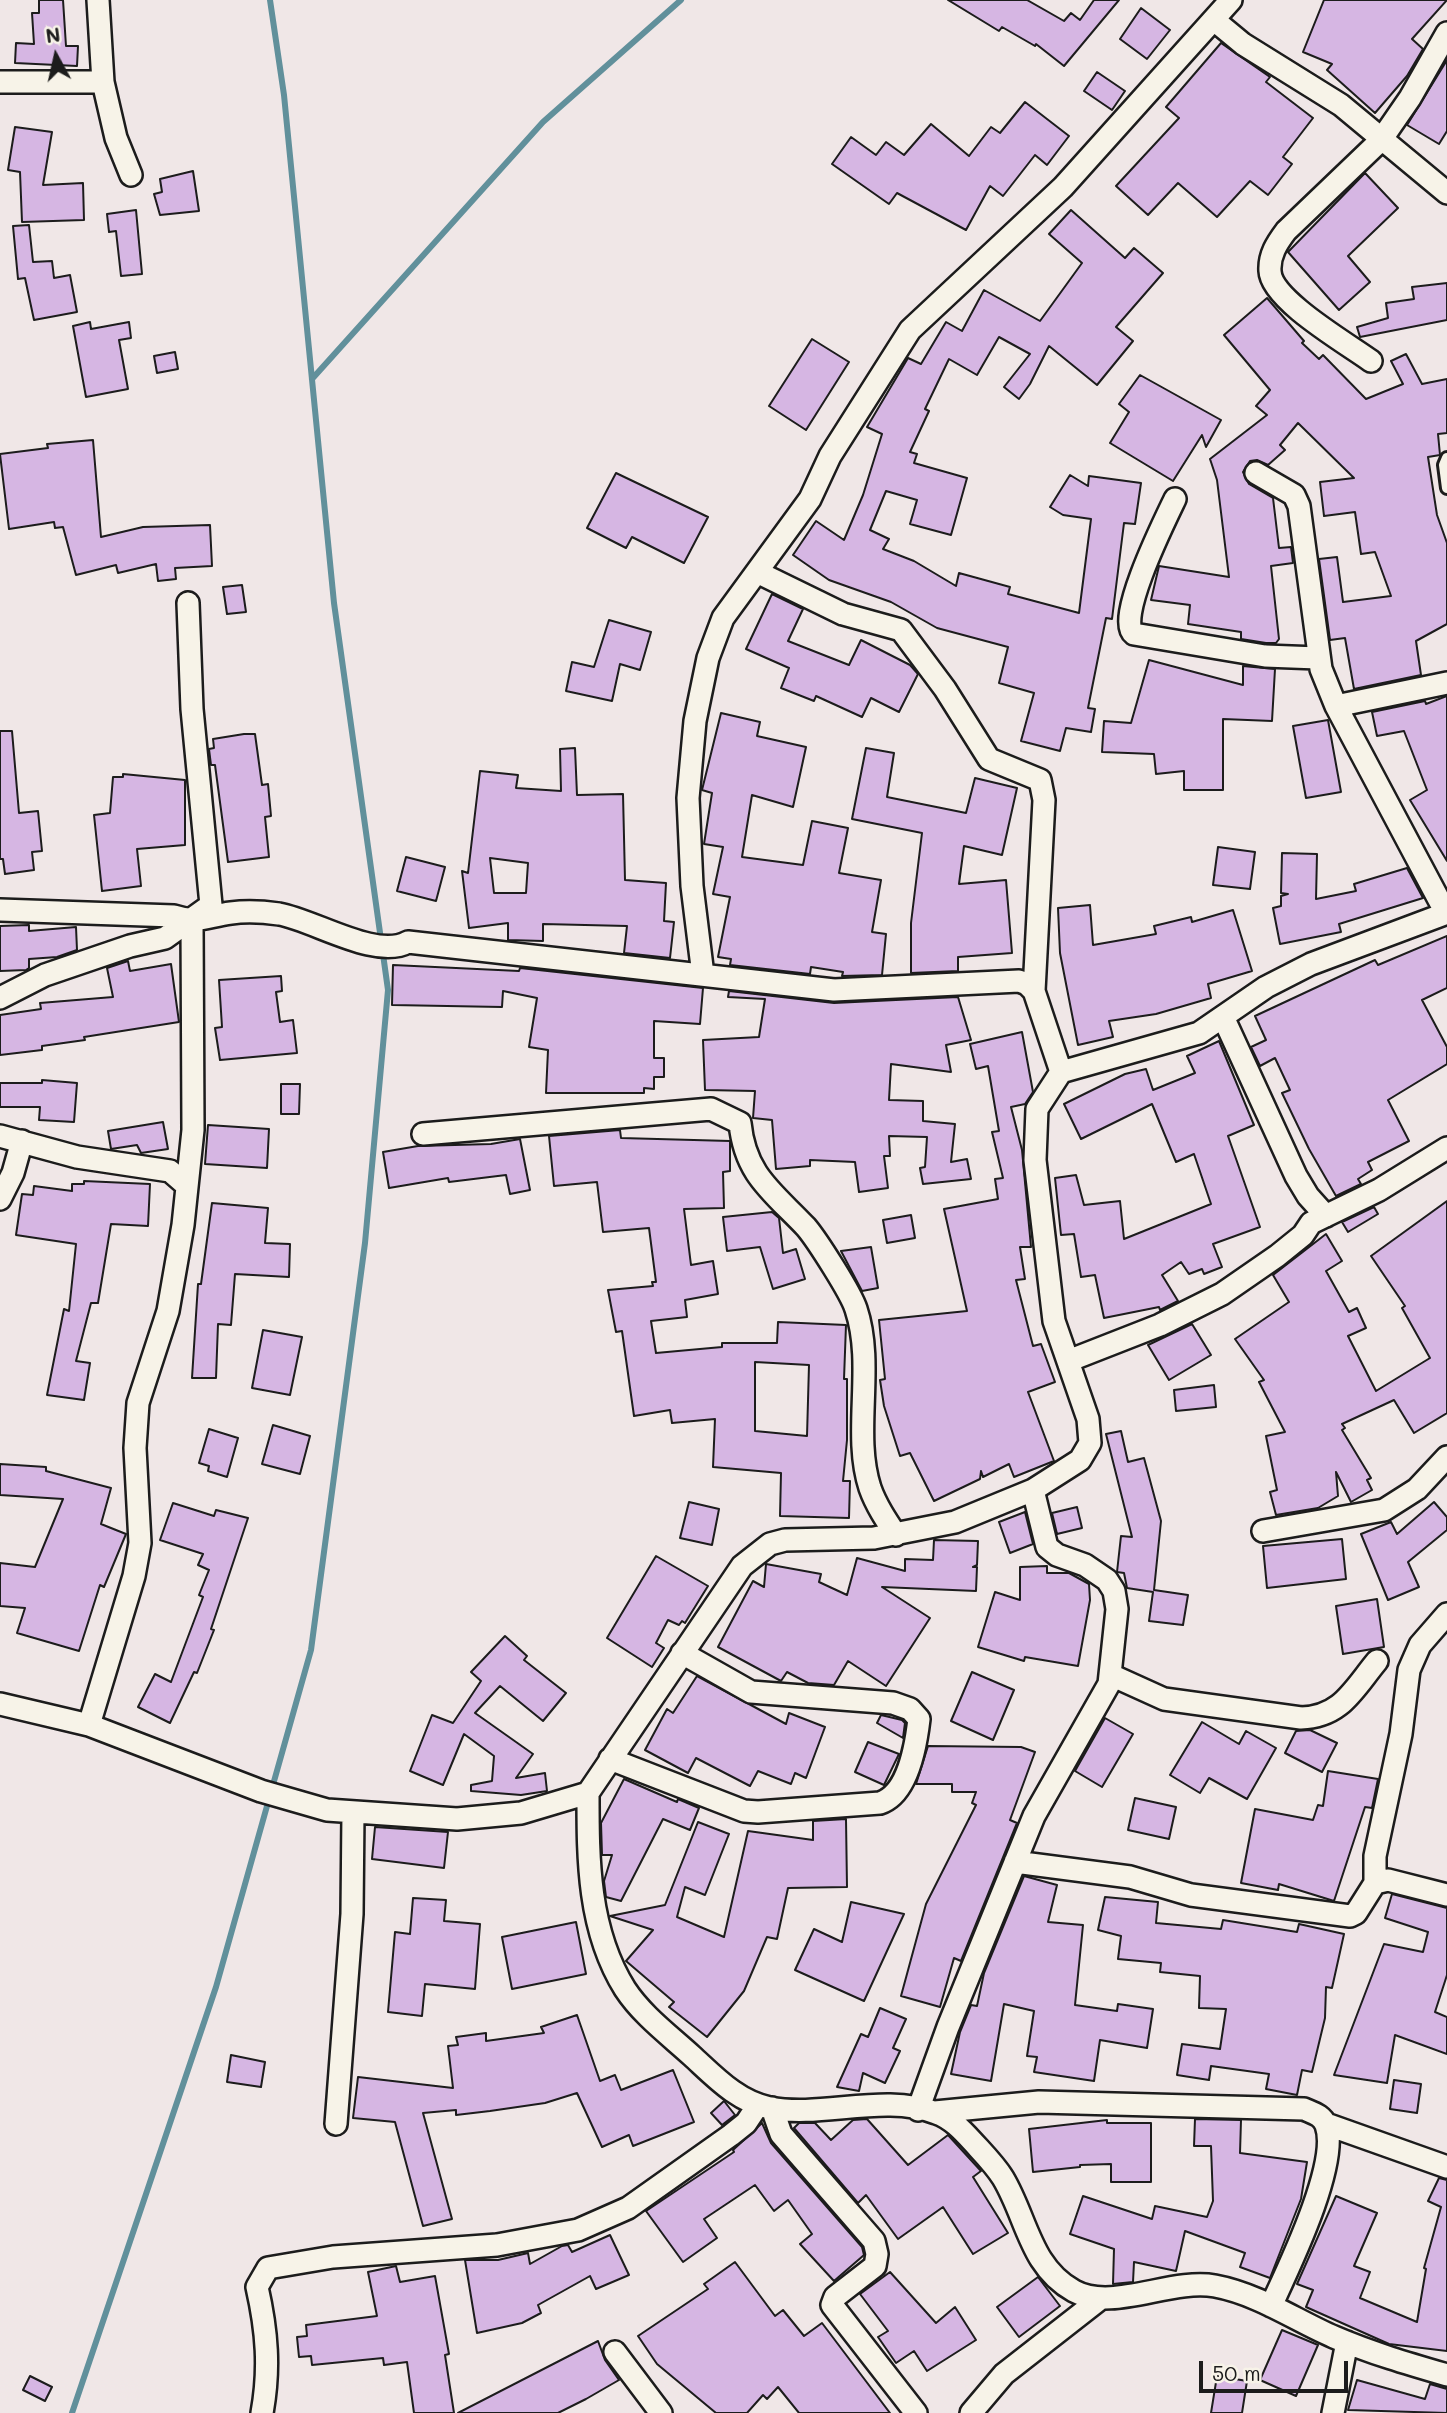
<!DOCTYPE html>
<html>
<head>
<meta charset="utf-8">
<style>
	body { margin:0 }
	#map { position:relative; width:1447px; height:2413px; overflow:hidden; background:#f0e7e7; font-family:Mali,sans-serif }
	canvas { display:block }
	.north { position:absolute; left:21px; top:21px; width:70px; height:70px; -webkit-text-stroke:5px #f7f3e8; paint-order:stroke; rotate:352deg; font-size:19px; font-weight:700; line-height:28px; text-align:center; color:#1c1c1c }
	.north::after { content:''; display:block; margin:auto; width:24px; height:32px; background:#1c1c1c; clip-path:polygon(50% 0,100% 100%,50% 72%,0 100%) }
	.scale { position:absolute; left:1199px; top:2361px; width:149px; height:32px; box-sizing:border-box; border:4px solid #1c1c1c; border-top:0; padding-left:9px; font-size:21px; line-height:24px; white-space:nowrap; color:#1c1c1c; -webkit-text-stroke:5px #f7f3e8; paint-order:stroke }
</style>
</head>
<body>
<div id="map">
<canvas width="1447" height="2413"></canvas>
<div class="north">N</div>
<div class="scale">50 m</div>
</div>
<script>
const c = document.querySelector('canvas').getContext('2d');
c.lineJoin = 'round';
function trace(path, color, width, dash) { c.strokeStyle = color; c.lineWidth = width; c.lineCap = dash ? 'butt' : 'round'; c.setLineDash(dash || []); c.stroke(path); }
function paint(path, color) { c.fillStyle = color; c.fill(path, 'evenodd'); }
const stream = new Path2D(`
	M312,379L543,122L681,0
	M72,2413L216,1987L311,1650L365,1243L388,990L334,603L284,95L270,0`);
const building = new Path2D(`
	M39,0H63L66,46H78L77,66L15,63L16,43L34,44L32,13H39Z
	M948,0H1027L1064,21L1071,13L1080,20L1094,0H1119L1064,66L1036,44L1035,46L1002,27L999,31Z
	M1324,0H1447L1412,39L1423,49L1407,76L1375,113L1327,70L1332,64L1303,52Z
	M1141,8L1170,30L1147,59L1120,39Z
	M1221,43L1270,77L1266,82L1313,118L1283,157L1292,164L1268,195L1250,181L1217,217L1178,183L1148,215L1116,186L1179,118L1166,107Z
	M1447,60V131L1439,144L1407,125Z
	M1097,72L1125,91L1112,110L1084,91Z
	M1025,102L1069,136L1047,165L1035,155L1003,196L990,186L966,230L897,193L889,204L832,164L851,137L876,155L886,142L904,155L931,124L969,156L991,127L1000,133Z
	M15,127L52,132L43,185L83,183L84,220L22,222L20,172L8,170Z
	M193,171L199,211L160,215L154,194L162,192L160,179Z
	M1365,173L1398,208L1348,256L1370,282L1339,310L1288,252Z
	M136,210L142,274L121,276L116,231L109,232L107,214Z
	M1071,210L1125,258L1134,248L1163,273L1116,327L1133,341L1097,385L1049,346L1030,384L1019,399L1004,387L1030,354L999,337L977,375L949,359L925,409L929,411L910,452L917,454L914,463L967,478L951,535L910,524L917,500L886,491L870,530L889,539L883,549L914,561L956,586L959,573L1010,587L1008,594L1079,613L1091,519L1063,515L1050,507L1070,475L1088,486L1089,476L1141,483L1135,524L1124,523L1112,619L1106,618L1088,708L1095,709L1091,732L1066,728L1060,751L1021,741L1034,693L999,683L1008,647L937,628L891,602L829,580L793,555L816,521L844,540L863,495L882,434L867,427L908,358L921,364L946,322L962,331L984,290L1040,321L1082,263L1049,234Z
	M29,225L33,262L52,261L54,278L70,275L77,312L34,320L25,278L18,279L13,226Z
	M1447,283V320L1360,337L1357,327L1388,318L1386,303L1414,299L1412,287Z
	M1267,298L1304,341L1302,343L1319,359L1323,355L1366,399L1403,384L1391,361L1406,354L1422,384L1447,379V433L1438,434L1440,455L1428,457L1437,515L1447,543V624L1416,641L1421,675L1354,689L1345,638L1330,640L1319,559L1337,557L1343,602L1391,596L1375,552L1361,554L1355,512L1324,516L1320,482L1354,478L1298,423L1280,445L1285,450L1268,465L1257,460L1250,461L1243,472L1249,484L1273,498L1279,548L1291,547L1293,563L1271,566L1279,639L1276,643H1266L1241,639V632L1188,624L1190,605L1151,600L1159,566L1229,577L1217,480L1210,459L1267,415L1256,406L1270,390L1224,335Z
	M90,322L91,329L129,322L131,338L119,340L128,389L86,397L73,326Z
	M812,339L849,362L806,430L769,406Z
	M175,352L178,369L157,373L154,356Z
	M1140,375L1221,420L1206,447L1202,435L1173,481L1110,443L1129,412L1119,404Z
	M93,440L101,537L143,527L210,525L212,566L175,568L176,579L158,581L156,564L118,573L116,565L76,575L63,527L55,528L54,522L9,529L0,454L48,448L47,444Z
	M616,473L708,517L684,563L632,537L626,548L587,528Z
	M242,585L246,612L227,614L223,587Z
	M772,594L803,609L788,641L849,665L861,640L910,665L918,674L899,712L871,698L862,717L816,696L814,701L781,688L789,668L746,649Z
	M609,620L651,632L640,670L620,664L612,701L566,691L572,662L594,667Z
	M1149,660L1243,685V666L1275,669L1272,721L1223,719V790H1184V771L1156,774L1154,754L1102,752L1104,721L1131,723Z
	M1447,696V861L1410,800L1427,790L1404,731L1377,736L1372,712L1425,701L1426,704Z
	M721,713L760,722L757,736L806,747L793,807L752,795L742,857L803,865L812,821L848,828L839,873L881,880L872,932L886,934L882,975L842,976L843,972L811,967L810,974L730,965L731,959L718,957L730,897L713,894L723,847L704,844L712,793L702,790Z
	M1328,720L1341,792L1306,798L1293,726Z
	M0,731H12L19,813L38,811L42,851L32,852L34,870L5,874L3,859H0Z
	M244,734H255L262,785L268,784L271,816L265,817L269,857L228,862L215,765H211L209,749L214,748L213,739Z
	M575,748L577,795L623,794L625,880L666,883L664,921L674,922L670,958L624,953L627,926L543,924V941L508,940V923L469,928L462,871L468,873L480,771L518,775L516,788L561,791L560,749ZM490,858L528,863L526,893H494Z
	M866,748L894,753L887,797L966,813L975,778L1017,788L1002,855L964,846L959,884L1006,880L1012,953L958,957V971L911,973V923L922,833L852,819Z
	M123,774L185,780V845L137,849L141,886L102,891L94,815L110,813L113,777H123Z
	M1218,847L1255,852L1250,889L1213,885Z
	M1282,853L1317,854L1316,899L1356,891L1354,884L1407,868L1423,898L1339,924L1341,932L1280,944L1273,908L1281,906V896L1288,894L1281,893Z
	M406,857L445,867L436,901L397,891Z
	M1090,905L1093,945L1156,934L1154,926L1191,917L1192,922L1233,910L1252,971L1208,984L1211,998L1156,1014L1109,1021L1113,1037L1078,1045L1060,953L1058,908Z
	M29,925V931L76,927L77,950L57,957L29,959V968L26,970L0,971V926Z
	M1447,936V988L1422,1000L1447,1047V1064L1388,1100L1409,1141L1368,1162L1372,1170L1358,1179L1361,1184L1336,1196L1309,1149L1282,1093L1290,1090L1275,1058L1260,1066L1251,1047L1266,1040L1255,1016L1375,960L1378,965Z
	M128,961L130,971L171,964L179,1022L84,1037L85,1040L42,1046V1050L0,1055V1015L41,1009L40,1003L113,997L107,968Z
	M393,965L519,971L520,968L703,988L700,1024L654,1021V1058H664V1077H654V1089L644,1088V1093H546L548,1050L529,1047L537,998L503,991L502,1007L392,1005Z
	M281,976L282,991L276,992L280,1022L293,1020L297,1053L220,1060L215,1028L222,1027L219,980Z
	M729,991L834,1003L958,997L971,1040L946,1045L951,1072L891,1064L889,1100L923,1101V1121L955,1124L951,1162L967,1159L971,1179L923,1184L920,1168L925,1167L927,1137L889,1136L890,1156H884L888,1188L859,1192L855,1162L810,1160V1166L776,1169L772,1120L753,1118L755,1091L705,1090L703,1040L759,1037L765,999L728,997Z
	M1022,1032L1033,1092L1025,1104L1011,1107L1022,1150L1031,1247H1020L1025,1279L1016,1280L1033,1346L1041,1344L1055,1382L1028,1392L1054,1461L1014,1477L1009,1464L983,1477L981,1471L980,1479L934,1501L910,1453L900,1456L884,1406L880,1380L885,1379L879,1320L967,1311L944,1209L998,1199L995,1179L1003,1178L992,1132L999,1131L988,1066L976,1069L970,1044Z
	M1219,1041L1254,1125L1228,1136L1260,1227L1213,1244L1222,1267L1204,1274L1202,1269L1189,1274L1181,1262L1162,1275L1178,1301L1160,1310L1159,1307L1104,1318L1095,1275L1081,1277L1074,1234L1061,1235L1055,1178L1076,1175L1084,1205L1120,1201L1124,1239L1211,1204L1194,1154L1176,1162L1152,1104L1081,1139L1064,1104L1125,1074L1146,1069L1153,1090L1195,1073L1187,1056Z
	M42,1080L77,1083L74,1122L39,1120L40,1107H0V1083H42Z
	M281,1084H300L299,1114H281Z
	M163,1122L168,1149L141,1153L137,1145L111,1149L108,1131Z
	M208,1125L269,1129L267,1168L205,1164Z
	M620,1130L621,1138L730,1141V1171L723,1172L724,1208L684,1209L691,1265L713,1261L718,1294L685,1300L687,1317L651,1321L656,1353L722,1347V1343H777L778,1322L846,1325L844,1379H847V1440L843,1481H850L849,1518L780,1516L781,1473L713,1467L715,1419L672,1423L670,1410L634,1416L622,1331L616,1332L608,1290L653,1286L652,1282H656L649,1228L603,1232L597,1182L554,1186L549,1136ZM755,1362L809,1365L807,1436L755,1431Z
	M520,1139L530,1190L510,1194L506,1175L449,1182L448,1178L389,1188L383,1152L418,1146L491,1144Z
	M84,1181L150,1184L148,1226L111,1224L98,1303H91L76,1361L90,1363L84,1400L47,1395L64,1309L69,1311L76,1244L16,1235L22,1194L33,1195L34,1186L72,1191V1184H84Z
	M1447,1201V1413L1414,1433L1394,1400L1342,1424L1345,1428L1342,1430L1371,1478L1367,1480L1372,1490L1351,1502L1336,1472L1338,1496L1318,1508L1276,1515L1270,1492L1277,1490L1266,1436L1285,1432L1259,1382L1264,1380L1235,1339L1289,1302L1273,1275L1326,1234L1342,1261L1326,1271L1349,1312L1357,1308L1366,1328L1348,1336L1376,1391L1430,1358L1402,1308L1405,1306L1371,1256Z
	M212,1203L268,1208L265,1243L290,1244L289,1277L235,1274L231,1325L218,1324L216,1378H192L198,1284H201Z
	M1374,1207L1378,1214L1348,1232L1342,1222Z
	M772,1212L779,1218L783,1253L796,1249L805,1279L773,1289L760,1247L727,1251L723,1217Z
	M911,1215L915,1238L887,1243L883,1220Z
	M871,1247L878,1288L862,1291L841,1251Z
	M1192,1324L1211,1355L1169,1380L1148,1345Z
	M263,1330L302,1337L290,1395L252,1388Z
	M1214,1385L1216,1407L1176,1411L1174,1390Z
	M273,1425L310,1436L300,1474L262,1464Z
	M209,1429L238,1438L227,1477L208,1471L209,1466L199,1463Z
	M1121,1431L1128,1462L1144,1458L1161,1521L1154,1590L1188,1595L1183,1625L1149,1621L1153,1592L1127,1588L1124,1573L1117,1572L1121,1536L1132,1537L1106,1434Z
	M0,1464L46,1467V1471L111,1488L101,1524L126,1534L104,1587L100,1585L79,1651L17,1633L25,1608L0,1606V1563L35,1567L63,1499L0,1495Z
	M689,1502L719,1509L712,1545L680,1538Z
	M1434,1502L1447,1517V1530L1408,1562L1419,1587L1388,1600L1361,1534L1391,1522L1397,1534Z
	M173,1503L214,1516L216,1510L248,1518L211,1629L214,1630L197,1673L194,1672L170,1723L138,1707L155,1674L171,1682L203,1597L199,1595L209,1570L198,1565L203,1554L160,1540Z
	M1077,1507L1082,1528L1057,1534L1052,1513Z
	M1025,1512L1033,1544L1010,1553L999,1522Z
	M1342,1539L1346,1579L1267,1588L1263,1546Z
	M934,1540L978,1541L977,1565L973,1567H977L976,1591L882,1587L930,1618L886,1686L848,1661L834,1685L808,1683L787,1672L781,1681L718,1647L753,1581L764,1587L766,1564L821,1574L819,1582L847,1595L857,1558L905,1571V1559L933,1560Z
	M656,1556L708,1586L685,1623L682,1621L679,1625L668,1620L656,1643L664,1648L652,1667L607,1638Z
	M1047,1566V1573H1069L1089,1584L1090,1600L1078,1666L1025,1657L1024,1661L978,1647L995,1592L1020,1600V1567Z
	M1377,1599L1384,1647L1343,1654L1336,1606Z
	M505,1636L527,1656L524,1660L566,1693L543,1721L500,1686L475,1713L533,1754L516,1778L545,1773L547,1791L521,1795L471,1791V1785L492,1781L494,1756L464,1734L443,1785L410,1771L432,1715L453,1723L481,1681L471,1672Z
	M972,1672L1014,1690L993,1740L951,1721Z
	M697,1676L786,1724L789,1713L825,1727L806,1778L795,1773L791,1784L758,1771L750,1786L696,1758L688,1773L645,1750L667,1709L673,1713Z
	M881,1715L902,1720L905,1723L903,1738L877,1723Z
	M1105,1718L1133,1734L1102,1787L1075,1771Z
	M1202,1722L1239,1744L1246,1731L1276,1748L1247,1799L1209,1778L1200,1793L1170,1775Z
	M1310,1730L1337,1743L1322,1772L1285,1753L1296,1731Z
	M868,1742L899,1754L884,1785L855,1772Z
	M928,1746L1021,1747L1035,1752L1010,1820L1017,1823L961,1961L954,1958L940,2007L901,1996L926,1904L976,1805L972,1803L976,1792H952V1784H916Z
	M1328,1771L1378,1779L1372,1808L1365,1807L1334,1901L1279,1884L1278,1890L1241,1883L1255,1809L1313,1820L1318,1805L1323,1806Z
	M624,1779L677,1802L678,1799L699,1808L690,1830L663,1819L621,1901L606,1897L604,1881L612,1855H602L601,1823Z
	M1135,1798L1176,1807L1169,1839L1128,1830Z
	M846,1819L847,1887L788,1888L777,1939L767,1937L744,1991L707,2037L669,2007L674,2002L626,1961L653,1930L610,1916L665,1905L698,1822L729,1834L705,1895L685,1887L677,1917L724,1937L748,1831L813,1840V1821Z
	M375,1827L448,1832L444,1868L372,1859Z
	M1024,1876L1057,1885L1048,1922L1083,1925L1075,2005L1117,2011L1118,2004L1153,2009L1147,2048L1100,2040L1094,2081L1034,2072L1037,2057L1027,2056L1034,2011L1004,2004L991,2081L951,2074L960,2032L971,2005L977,2006L984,1973Z
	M1392,1894L1447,1908V1975L1435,2012L1447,2017V2054L1395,2035L1387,2083L1334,2075L1384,1944L1423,1952L1428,1932L1385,1918Z
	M1105,1897L1158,1902L1156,1923L1221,1929L1223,1920L1297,1932L1299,1924L1344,1934L1332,1988L1326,1987L1325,2018L1312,2072L1302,2070L1297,2095L1266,2089L1269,2074L1211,2066L1209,2080L1177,2075L1182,2044L1220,2049L1226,2009L1199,2008L1200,1976L1160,1972L1161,1963L1118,1959L1121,1936L1098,1930Z
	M413,1898L446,1900L444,1921L480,1924L475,1989L425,1984L422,2016L388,2012L395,1932L410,1934Z
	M851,1902L904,1914L864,2001L795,1970L814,1929L842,1942Z
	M576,1922L586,1974L512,1989L502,1937Z
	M880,2008L906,2019L893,2048L900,2051L885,2083L863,2073L859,2091L837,2087L861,2034L868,2037Z
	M577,2015L600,2081L615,2075L621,2090L673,2070L694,2122L633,2146L629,2135L602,2147L577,2093L545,2103L490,2111L456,2115V2110L423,2113L452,2219L423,2226L395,2122L353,2118L358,2077L453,2088L448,2046L458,2045L456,2037L486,2033V2041L544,2033L541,2027Z
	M231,2055L265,2062L261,2087L227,2082Z
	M1394,2080L1421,2084L1417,2113L1390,2109Z
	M724,2101L735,2115L722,2125L711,2113Z
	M867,2119L908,2165L948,2135L981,2171L973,2177L1008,2233L973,2254L943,2207L898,2239L866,2195L858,2203L794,2128L799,2123H815L831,2140L853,2120Z
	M1195,2119L1241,2120L1240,2153L1307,2162L1301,2199L1270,2278L1240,2267L1245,2253L1185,2231L1176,2271L1134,2262L1133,2282L1113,2284L1114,2249L1070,2234L1083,2196L1152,2219L1155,2206L1207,2217L1213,2201L1211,2146H1194Z
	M1107,2120V2123H1151V2182H1111V2164L1080,2165V2167L1033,2172L1029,2129Z
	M762,2123L771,2143L862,2247L864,2255L834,2281L800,2244L812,2234L788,2200L774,2211L755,2185L704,2219L717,2238L683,2262L646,2211L734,2152L733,2150Z
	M1439,2178L1447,2180V2351L1389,2344L1306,2307L1313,2290L1297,2284L1336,2196L1377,2213L1354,2266L1370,2272L1360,2298L1417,2322L1426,2269L1424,2268L1441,2207L1428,2201Z
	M610,2235L629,2275L596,2289L590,2276L538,2305L541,2313L522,2323L477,2333L465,2260H498L528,2253L530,2264L562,2246L568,2245L572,2252Z
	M735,2262L775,2316L783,2310L804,2336L822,2323L890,2413H799L778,2387L767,2399L763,2395L747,2413H716L657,2364L638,2336L708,2289L704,2284Z
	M396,2266L400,2282L435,2276L449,2354L445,2355L454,2413H414L407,2362L384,2365L383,2358L312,2365L311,2356L299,2357L297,2337L307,2336L306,2325L377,2316L368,2272Z
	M890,2272L936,2323L955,2307L976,2340L927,2371L914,2351L896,2363L878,2337L888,2331L860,2294Z
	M1038,2277L1060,2306L1019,2337L997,2307Z
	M1282,2330L1318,2345L1296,2396L1260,2380Z
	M598,2341L605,2360L619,2380L586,2399L558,2413H458Z
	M30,2376L52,2387L45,2401L23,2390Z
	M1217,2376L1247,2381L1242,2413H1211Z
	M1357,2380L1425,2399L1430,2384L1447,2389V2413L1348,2410Z`);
const service = new Path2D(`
	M1447,458L1444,465L1447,488`);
const minor = new Path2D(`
	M1214,20L1243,44L1341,105L1447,193
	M0,82H103L98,0
	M103,82L116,138L131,175
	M1371,361C1348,344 1271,300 1270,271C1269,255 1277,243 1286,231L1381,140L1410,98L1447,33
	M1256,473L1294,495L1299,506L1321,669L1336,706L1446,913
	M1175,499C1165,520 1115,620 1134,634L1265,656L1318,658
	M757,572L843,614L901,630L945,689L989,759L1040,780L1044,800L1034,991
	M1336,706L1447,683
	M0,910L174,916C198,924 207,916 231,913C245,911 265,912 279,914C314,920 376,960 408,942L834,990L1019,981L1027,984L1034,991L1061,1072
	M703,975L692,886L688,798L695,721L708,658L723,618L810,499L830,456L910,330L1063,187L1231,0
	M0,998L45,975L130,946L165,938L211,905L192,709L188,603
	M1224,1019L1296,1176L1308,1196L1326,1216
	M423,1134L711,1109L740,1123C745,1175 773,1192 806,1227C817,1240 851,1293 856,1309C875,1366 852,1433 870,1488C876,1505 886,1520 896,1535
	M0,1136L77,1157L170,1171L185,1184
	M0,1199L13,1173L22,1141
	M1068,1361L1160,1325L1222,1294L1277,1256L1303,1235L1311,1223L1379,1190L1447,1148
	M1263,1531L1384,1510L1417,1489L1447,1457
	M1111,1675L1164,1699L1301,1718C1341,1717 1353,1690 1377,1661
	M0,1704L89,1725L261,1791L327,1810L457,1819L521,1813L588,1793L742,1566L770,1544L785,1540L874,1538L955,1522L1033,1490L1080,1460L1090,1443L1088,1419L1054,1321L1035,1160L1037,1109L1061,1072L1199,1033L1266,987L1311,964L1447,913
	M89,1725L134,1576L140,1543L135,1448L138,1403L168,1311L183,1225L193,1130L192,922
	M610,1759L744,1811L758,1812L880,1803C908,1794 916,1745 919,1719L910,1709L893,1703L751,1692L682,1653
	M588,1793C588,1860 588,1930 625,1989C642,2015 669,2035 692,2056C715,2077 738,2102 770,2108C823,2118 884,2093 936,2113C951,2118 962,2130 973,2142C983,2153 995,2165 1003,2178C1027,2218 1030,2267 1074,2291C1112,2312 1171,2278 1215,2286C1258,2294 1295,2320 1334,2337C1371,2353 1409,2364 1447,2375
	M1015,1862L1130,1877L1191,1895L1350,1916L1356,1913L1375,1883L1388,1880L1447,1895
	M1375,1883V1856L1401,1734L1409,1670L1420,1645L1447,1614
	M772,2108L781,2134L874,2241L877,2254L875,2266L835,2297L832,2305L916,2413
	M918,2110L948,2027L1034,1816L1109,1684L1117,1609L1114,1591L1107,1580L1085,1565L1057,1555L1047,1547L1033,1490
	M935,2112L1039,2102L1304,2109C1313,2113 1322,2115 1326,2125C1340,2163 1288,2269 1271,2306
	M336,2124L352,1914L353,1812
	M1326,2124L1447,2167
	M615,2352L661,2413
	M262,2413C270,2369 267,2331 257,2287L268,2268L333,2257L497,2245L578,2230L628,2208L731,2135L746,2123L758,2105
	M971,2413L1004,2374L1100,2299
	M1333,2413L1347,2342`);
trace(stream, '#61909b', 6);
paint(building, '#d6b6e3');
trace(building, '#1c1c1c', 2);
trace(service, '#1c1c1c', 16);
trace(minor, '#1c1c1c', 26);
trace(service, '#f7f3e8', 10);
trace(minor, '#f7f3e8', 21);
</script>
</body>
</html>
